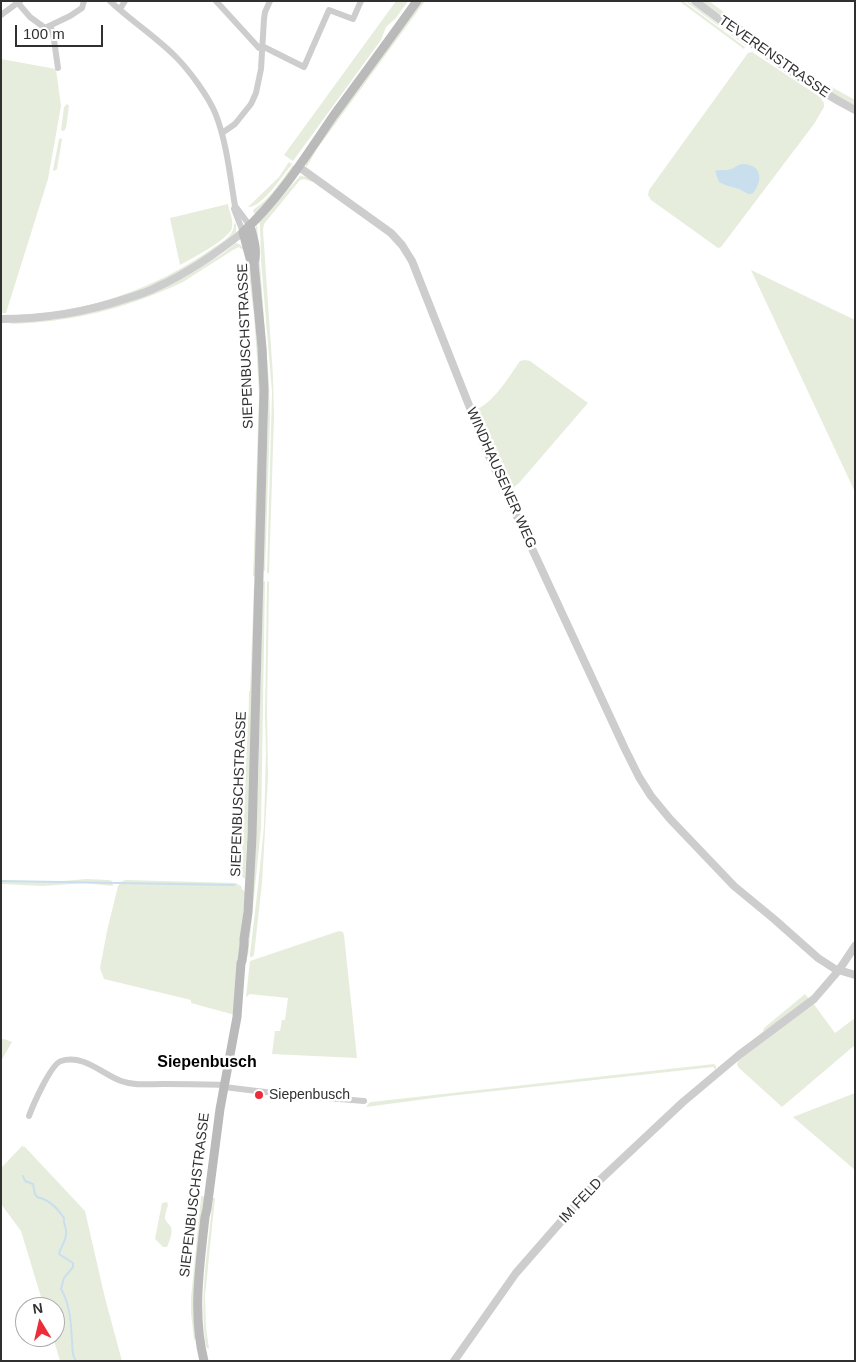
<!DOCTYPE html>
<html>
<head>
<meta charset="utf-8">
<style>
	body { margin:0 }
	#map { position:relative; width:856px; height:1362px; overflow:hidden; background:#fff; font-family:Helvetica,sans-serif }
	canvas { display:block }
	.frame { position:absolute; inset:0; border:2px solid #303030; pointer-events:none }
	.north { position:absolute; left:15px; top:1297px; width:50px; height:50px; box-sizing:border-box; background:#fff; border:1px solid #acacac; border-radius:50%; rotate:351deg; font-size:14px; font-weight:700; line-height:20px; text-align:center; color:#303030 }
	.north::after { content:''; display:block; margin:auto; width:18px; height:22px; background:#ec2c39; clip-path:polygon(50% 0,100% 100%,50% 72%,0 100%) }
	.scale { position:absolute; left:15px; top:25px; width:88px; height:22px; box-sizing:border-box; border:2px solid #303030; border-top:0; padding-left:6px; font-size:15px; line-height:18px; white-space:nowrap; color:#303030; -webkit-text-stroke:4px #fff; paint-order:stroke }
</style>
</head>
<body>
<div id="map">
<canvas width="856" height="1362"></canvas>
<div class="frame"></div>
<div class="north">N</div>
<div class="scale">100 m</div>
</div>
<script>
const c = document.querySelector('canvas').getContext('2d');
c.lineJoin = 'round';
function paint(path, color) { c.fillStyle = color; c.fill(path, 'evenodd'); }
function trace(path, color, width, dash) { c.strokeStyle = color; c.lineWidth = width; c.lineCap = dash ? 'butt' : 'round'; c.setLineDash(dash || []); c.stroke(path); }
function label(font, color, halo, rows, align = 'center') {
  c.font = font + ' Helvetica,sans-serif'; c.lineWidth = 5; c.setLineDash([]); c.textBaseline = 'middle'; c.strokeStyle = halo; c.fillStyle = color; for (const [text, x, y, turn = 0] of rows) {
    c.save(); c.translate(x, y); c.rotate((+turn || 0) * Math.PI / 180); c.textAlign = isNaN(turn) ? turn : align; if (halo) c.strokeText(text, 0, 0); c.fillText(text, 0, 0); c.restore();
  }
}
const green = new Path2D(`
	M396,1H408L396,18L386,27L381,40L293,161L284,155Z
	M421,1H425L317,149L306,168V163L312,152Z
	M679,1H683L745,47L744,49Z
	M685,1H688L746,45V46Z
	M701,1H709L801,70L855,100V105L836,97L807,77Z
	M752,52L820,97L824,103V107L814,124L721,247L718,248L651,200L648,195L649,190L748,53Z
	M1,59L56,69L61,106L48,179L6,313H1Z
	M67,104L69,106L66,128L64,131L61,130L64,107Z
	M61,138L62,140L57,169L54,171L53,170L59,139Z
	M289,162L292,164C283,175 262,208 248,207L279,177Z
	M293,165L294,167L270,199L256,214L254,213L253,210C270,199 281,181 293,165Z
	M300,176L308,177L313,182L304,179L300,180L264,224L263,230L273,376L274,416L269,574L267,572L272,392L261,261L260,225L259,222Z
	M228,204C229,211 234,221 232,228C229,239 191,259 180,265L170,218Z
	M236,223V232C194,271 127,300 71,311C53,314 33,314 14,316L13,315C83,314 156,289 213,248C222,242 234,236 234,224Z
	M257,224L269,384L270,418L265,571L263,570L268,418L267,384L255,230Z
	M236,243C248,246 249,263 251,274L261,386L255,575L253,577L259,396L257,359L254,316L248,268L243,250L239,247L233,250L183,282C125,309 73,322 9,324L16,322L34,321L58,319L89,313L158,290L187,276L222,254Z
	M751,270L855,320V492Z
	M525,360L530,361L588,403L519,483L513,488L509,489L507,488L473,411C493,404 508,378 520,361Z
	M265,581L261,828L248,956L246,955L258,785L263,582Z
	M267,581L269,582V588L267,710L268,778L262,883L254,955L252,957H250V954L258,886L264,826L266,752L265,715Z
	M254,586L255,589L253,730L245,878H243L241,874C243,835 245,797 246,758C247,735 249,714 249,691H250Z
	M86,879L109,880L112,881L113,886L86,883L43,886L1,884V881L52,882Z
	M126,880L236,883L242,887L241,888L245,892V894L235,1015L191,1003V1000L104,979L100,968L107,931L118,886L122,881Z
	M339,931L343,932L344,935L357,1058L272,1054L275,1031H280L282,1020H285L288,998L249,994L248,996L246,997L250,961Z
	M805,994L809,999L763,1032L764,1028Z
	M813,1003L835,1033L855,1018V1045L782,1107L739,1068L737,1065L738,1060Z
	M1,1039H4L12,1042L1,1061Z
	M714,1064L716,1066V1070L713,1067L449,1096L366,1107L369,1103L371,1102Z
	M855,1093V1170L793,1117Z
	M22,1146L25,1147L85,1211L105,1298L122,1361H60L53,1337H55V1307H44L21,1231L1,1204V1168Z
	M201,1196L207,1197L196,1339L194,1340L191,1313V1298Z
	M213,1198H215L205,1296L206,1327L209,1349L206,1347C199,1297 208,1247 213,1198Z
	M167,1202L168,1205C167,1209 165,1213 165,1217C165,1222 169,1223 171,1227C173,1233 169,1242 167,1247H163L155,1239L162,1203Z`);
const water = new Path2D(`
	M742,164C762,164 764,181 752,194H748L739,189L725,185L719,182L715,171C720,169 726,171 731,169C735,168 737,165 742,164Z`);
const stream = new Path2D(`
	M1,881L234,885
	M1,1154V1155
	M23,1176L25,1181L33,1184L35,1194L37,1197C50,1200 57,1208 64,1218C63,1224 67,1228 66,1234C66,1242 60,1247 59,1254L73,1263V1267L64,1278L61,1289C70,1304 71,1323 72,1341C73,1350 71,1353 76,1361`);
const minor = new Path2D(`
	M110,1C130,20 155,36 175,56C189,70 209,97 216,115C227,144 230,176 235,206L234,209L243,232
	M216,1L259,48L262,49
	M18,3L30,17L45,28L70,16L82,8L84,1
	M120,9L125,1
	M1,15L20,1
	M50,26L53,33L58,68
	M262,46L304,67L329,10L353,19L361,1
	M222,133L235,124L251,104L256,93L261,69L264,19L265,12L270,1
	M236,207L250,226
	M224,1087L290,1095L364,1101
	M29,1116C33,1105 51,1064 61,1061C84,1054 102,1074 121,1081C134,1086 149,1084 163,1084C183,1084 204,1084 224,1085`);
const tertiary = new Path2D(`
	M695,1C747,40 798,80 855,110
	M299,167L391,233L402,245L412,261L489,456L625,749L639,777L651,796L670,819L734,886L774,919L818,958L835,969L855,975
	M1,319C45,319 87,312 128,298C138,295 148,292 157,287C188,273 217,253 243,232
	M454,1361L516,1273L586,1193L683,1102L739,1055L814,999L839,970L855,946`);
const secondary = new Path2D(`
	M254,263L250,258L243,232C281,197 305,157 334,115C362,77 390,39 417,1
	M204,1361C192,1313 200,1265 205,1217L207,1209L220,1109L237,1017L241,963L242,961L244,945V939L248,912L252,836L264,390L262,348L254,263C258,251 253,237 250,226`);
const markers = [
	[259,1095,5,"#ec2c39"]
];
const streetNames = [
	["TEVERENSTRASSE",774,57,35],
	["SIEPENBUSCHSTRASSE",246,346,-92],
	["WINDHAUSENER WEG",501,478,66],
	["SIEPENBUSCHSTRASSE",239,794,-88],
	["SIEPENBUSCHSTRASSE",195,1195,-83],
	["IM FELD",581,1201,-47]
];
const poiNames = [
	["Siepenbusch",269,1095]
];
const quarterNames = [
	["Siepenbusch",207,1063]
];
paint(green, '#e6eddd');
paint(water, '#c9dfee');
trace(stream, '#c9dfee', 2);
trace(minor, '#cdcdcd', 6);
trace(tertiary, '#cdcdcd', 8);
trace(secondary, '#bababa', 9);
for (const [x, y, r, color] of markers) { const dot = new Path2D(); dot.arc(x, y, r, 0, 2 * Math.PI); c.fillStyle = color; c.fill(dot); trace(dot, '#fff', 2); }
label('14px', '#303030', '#fff', streetNames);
label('14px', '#303030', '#fff', poiNames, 'left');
label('bold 16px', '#000', '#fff', quarterNames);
</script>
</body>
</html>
